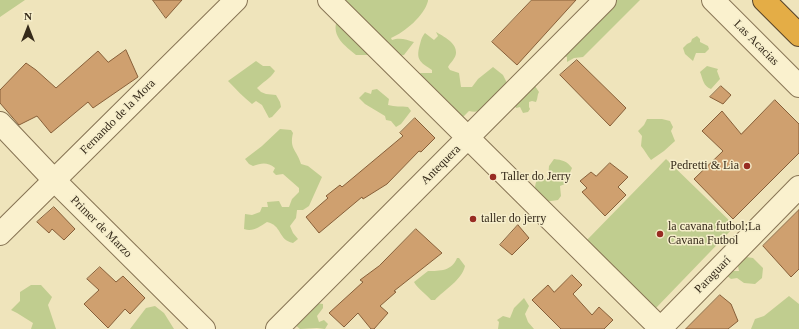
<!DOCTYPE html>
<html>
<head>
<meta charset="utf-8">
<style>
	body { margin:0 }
	#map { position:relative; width:799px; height:329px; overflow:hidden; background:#efe4bb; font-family:Georgia,serif }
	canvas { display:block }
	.north { position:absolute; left:8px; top:8px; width:40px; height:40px; -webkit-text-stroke:3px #f6eecb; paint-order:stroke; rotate:0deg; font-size:11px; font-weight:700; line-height:16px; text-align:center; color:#352a1a }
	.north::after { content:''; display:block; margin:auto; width:14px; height:18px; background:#352a1a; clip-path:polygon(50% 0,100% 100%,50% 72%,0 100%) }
</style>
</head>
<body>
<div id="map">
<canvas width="799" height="329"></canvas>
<div class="north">N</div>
</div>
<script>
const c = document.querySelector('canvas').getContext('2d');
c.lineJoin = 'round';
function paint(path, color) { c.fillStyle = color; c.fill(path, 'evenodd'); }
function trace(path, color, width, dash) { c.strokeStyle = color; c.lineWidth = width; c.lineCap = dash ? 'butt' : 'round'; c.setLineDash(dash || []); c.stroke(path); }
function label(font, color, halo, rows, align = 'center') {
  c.font = font + ' Georgia,serif'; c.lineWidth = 3; c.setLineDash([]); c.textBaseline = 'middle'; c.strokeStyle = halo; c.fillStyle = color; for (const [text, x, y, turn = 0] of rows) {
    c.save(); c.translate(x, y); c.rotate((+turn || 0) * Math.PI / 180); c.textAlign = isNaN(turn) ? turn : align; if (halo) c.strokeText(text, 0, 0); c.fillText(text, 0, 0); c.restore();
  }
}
const green = new Path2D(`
	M0,0H25L0,17Z
	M334,0H428V1C424,16 405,32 391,38L392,40C400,37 407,40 414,42L404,55L399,56Z
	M610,0H640L583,57L574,58L567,62V57L564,56Z
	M337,20L375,55H356C345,46 331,36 337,20Z
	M436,32C443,36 457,43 456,53C456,58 450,63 448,67L450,70L459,73L461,87H472L478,79L493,67L503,75L507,83C497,95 486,116 469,111L462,118L415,75L421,73H432V70C422,63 416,61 419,48C421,41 421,38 425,33L434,40L438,36Z
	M697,36L700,39V42L708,46L709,49L705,53H696L693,61L685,54L683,48L687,44L691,42L692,39Z
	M256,61L263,66H270L275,71C270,79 263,82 257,88L261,92L266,94L276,95L280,102L281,107L272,117L269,118L262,105L256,101L252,104C243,97 236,89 228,81Z
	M707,66L718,69L717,71L720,79L711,89C703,86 703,79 700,72Z
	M533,85L535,86L539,92C537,95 538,98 536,102L532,101L529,102V107L530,109L528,112L523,113L520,107L516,108L515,106Z
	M377,89L389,99L388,105C395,107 401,106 408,107L411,111L401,124L396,127L391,121L386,120L385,116L365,104L359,98L365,92L371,94L372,90Z
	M647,119H662L670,121L673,127L671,131L675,141L664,151L651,160C647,155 645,151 641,146L642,136L638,131L644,125Z
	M280,129L291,130L293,133C289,149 297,150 301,164L308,166L322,177L309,206L303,210H297L296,218L290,226L293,233L298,239L293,243C278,240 282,225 267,222C259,227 253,232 244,229L245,214L252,215L260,212L262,207H268L267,202L279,201L282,207H289L292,199L299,192V188L283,174L276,175L273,172L275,168C267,162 262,163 253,166L249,164L245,159L262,146Z
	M554,159C562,160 567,161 572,168L569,175L570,180L565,184L560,186L561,196L558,200L544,202C536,192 532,190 538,178H542L548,180L549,166Z
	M666,159L735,226L655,309L585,242Z
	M746,257L753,258L763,268L762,278L755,284L744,283L737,278L731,279L726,275L731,271H739L738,266L741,261Z
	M457,258H459L465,266C462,280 444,290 435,300H431C426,294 417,288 414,282L428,271C440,271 452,271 457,258Z
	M31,285H41L52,297L48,305L56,329H31L33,323L17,313L11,310L20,301V292Z
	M789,296L799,304V329H751L755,319L764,316Z
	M524,298L529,306L525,314L528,322L534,329H498L499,322L497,320L503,316L510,318L514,308Z
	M316,303L323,304V308L317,316L319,322L324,320L328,324L325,329L317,328L300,329L294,324Z
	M155,306L164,313L174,329H130L146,308Z`);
const building = new Path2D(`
	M153,0H182L166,18Z
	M532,0H576L517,65L492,42Z
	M126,50L138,77L93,108L88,102L51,133L37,116L19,125L0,103V90L26,63L36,70L56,88L98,51L108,62Z
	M577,60L626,108L610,126L560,75Z
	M721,86L731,95L723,104L710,97Z
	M775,100L799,124V153L733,219L694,179L723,151L702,131L722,111L741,134Z
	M415,118L435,138L421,152L419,151L387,184L363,199L362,197L319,233L306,217L328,198L326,196L340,185L342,187L403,136L400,133Z
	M610,163L628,177L618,187L626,195L605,216L582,192L587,188L580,181L591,172L596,176Z
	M54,207L75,229L64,240L52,229L49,233L37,222Z
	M799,210V269L791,277L763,246Z
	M518,225L529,238L512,255L500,245Z
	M416,229L442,253L394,291L396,292L380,306L388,313L374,329H371L358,313L344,327L329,313L363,282L360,280L379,266Z
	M100,267L116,282L123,276L145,298L130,314L125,309L108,328L84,304L99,290L87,279Z
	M572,275L582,285L573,294L592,315L599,307L613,320L604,329H561L532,300L548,285L554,292Z
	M720,295L731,304L738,321L728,329H686Z`);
const minor = new Path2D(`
	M329,0L661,329
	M713,0L799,86
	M0,123L54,180L204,329
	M0,234L236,0
	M277,329L605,0
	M660,329L799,187`);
const highway = new Path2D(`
	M764,0L799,35`);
const markers = [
	[747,166,4,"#982c22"],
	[493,177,4,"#982c22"],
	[473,219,4,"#982c22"],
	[660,234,4,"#982c22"]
];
const streetNames = [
	["Las Acacias",756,43,45],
	["Fernando de la Mora",118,117,-45],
	["Antequera",441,165,-45],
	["Primer de Marzo",101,227,45],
	["Paraguarí",713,275,-46]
];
const poiNames = [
	["Pedretti & Lia",739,166,"right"],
	["Taller do Jerry",501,177],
	["taller do jerry",481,219],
	["la cavana futbol;La",668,227],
	["Cavana Futbol",668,241]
];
paint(green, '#c0cd8f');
paint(building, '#cfa06f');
trace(building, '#875f39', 1);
trace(minor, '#877454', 24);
trace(highway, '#544129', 24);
trace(minor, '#faf1ce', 22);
trace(highway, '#e4ad46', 22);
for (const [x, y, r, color] of markers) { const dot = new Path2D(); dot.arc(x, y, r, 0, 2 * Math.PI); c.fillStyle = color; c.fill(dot); trace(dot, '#f6eecb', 1.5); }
label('12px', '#352a1a', '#f6eecb', streetNames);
label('12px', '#352a1a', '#f6eecb', poiNames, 'left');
</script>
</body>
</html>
